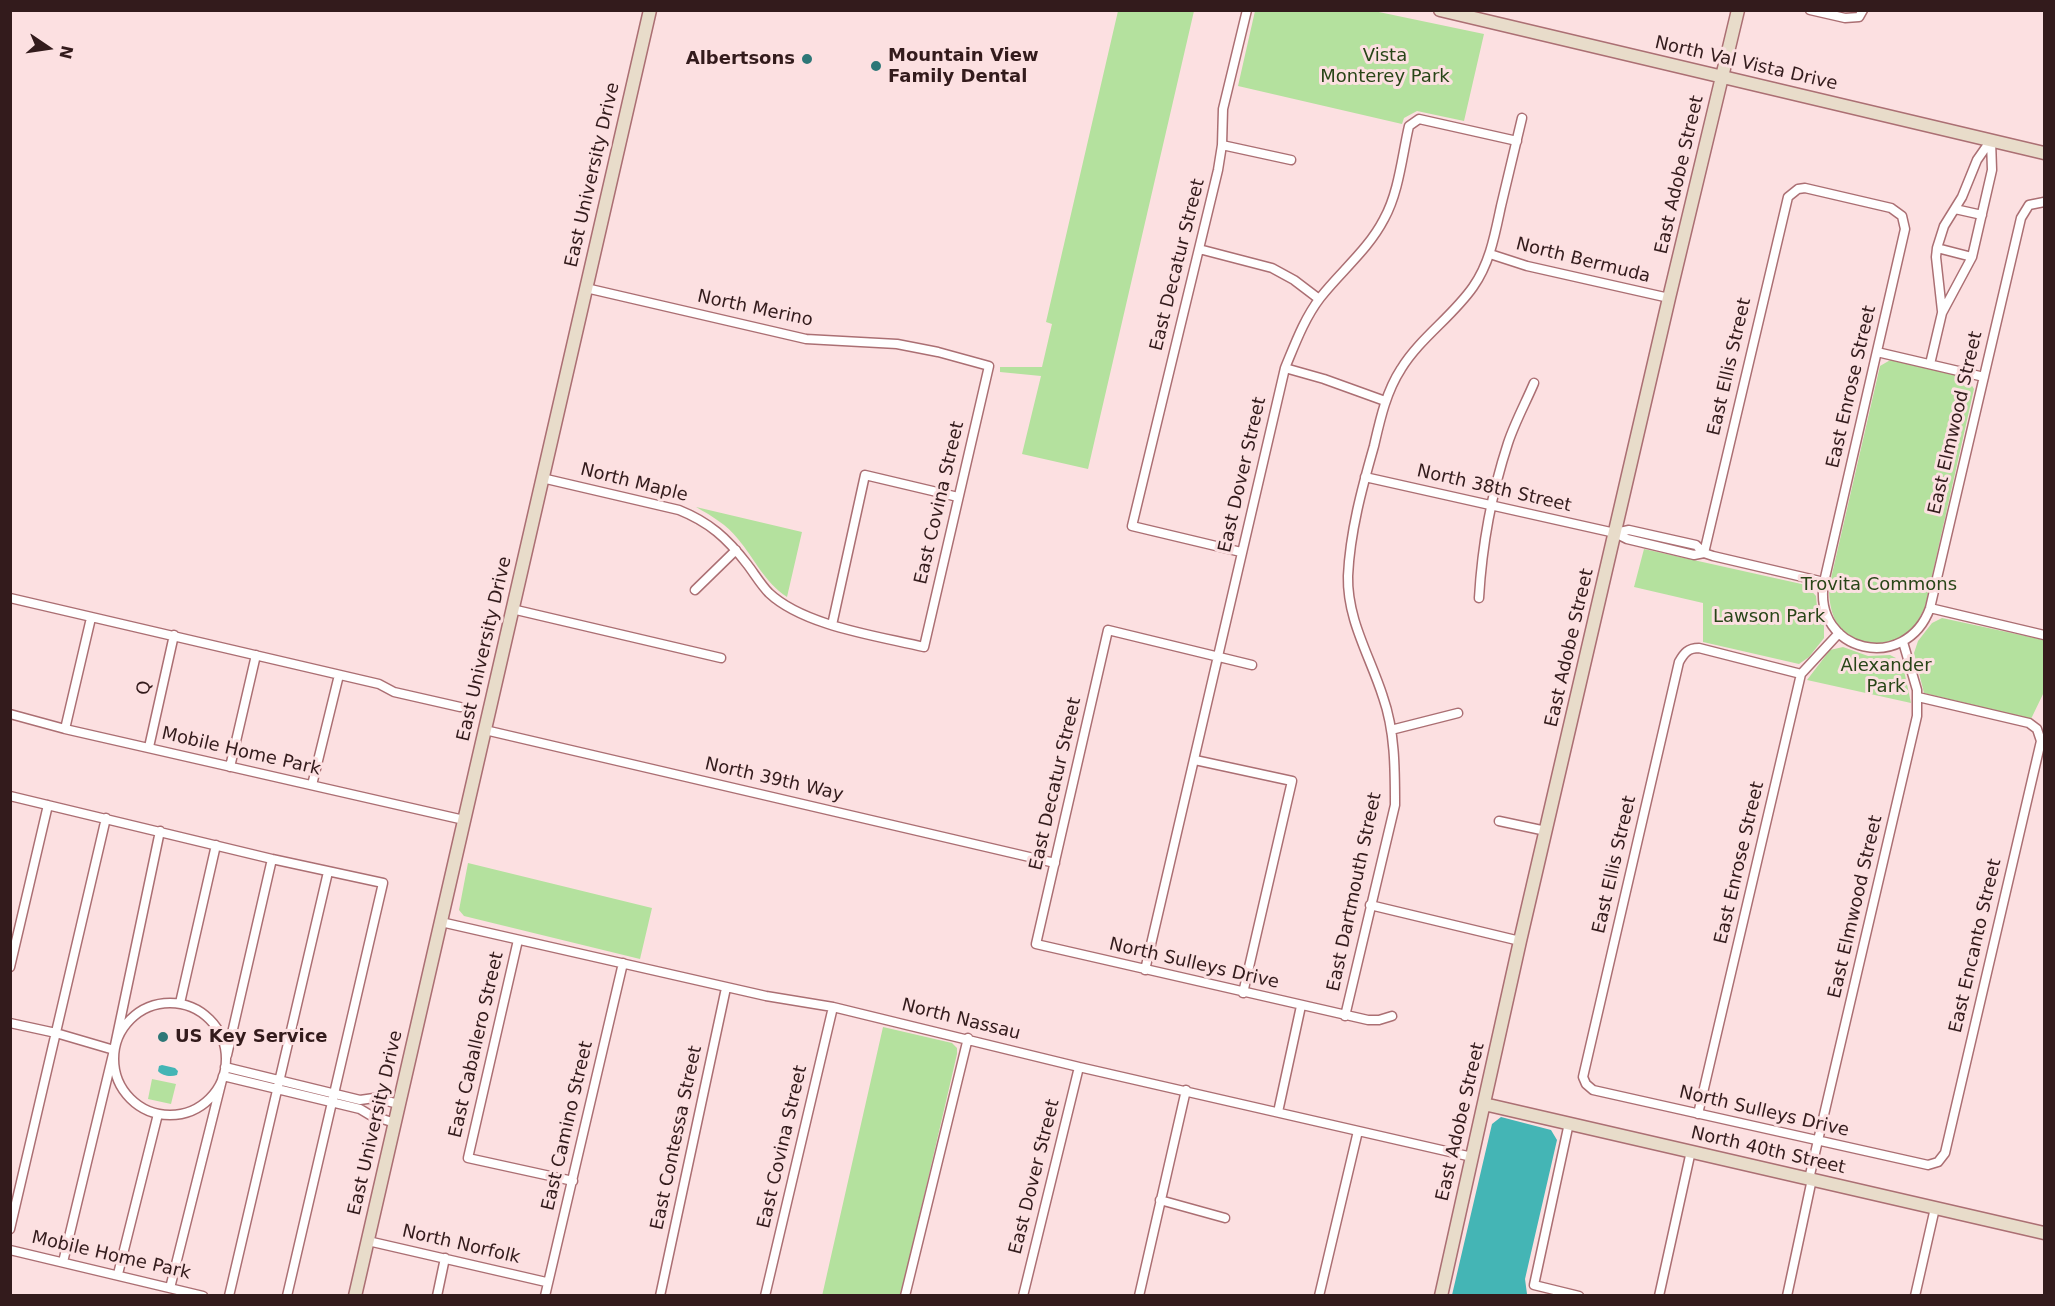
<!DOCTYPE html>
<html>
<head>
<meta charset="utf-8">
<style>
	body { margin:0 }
	#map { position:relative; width:2055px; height:1306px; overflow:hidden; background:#fce0e1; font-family:"DejaVu Sans",sans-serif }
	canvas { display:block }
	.frame { position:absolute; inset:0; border:12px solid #331b1c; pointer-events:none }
	.north { position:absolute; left:18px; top:18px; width:60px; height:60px; -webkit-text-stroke:4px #fce0e1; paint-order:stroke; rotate:103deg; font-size:16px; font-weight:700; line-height:24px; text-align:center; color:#331b1c }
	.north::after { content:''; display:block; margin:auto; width:21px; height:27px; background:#331b1c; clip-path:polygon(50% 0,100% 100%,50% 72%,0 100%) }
</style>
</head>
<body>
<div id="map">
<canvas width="2055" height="1306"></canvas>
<div class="frame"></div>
<div class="north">N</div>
</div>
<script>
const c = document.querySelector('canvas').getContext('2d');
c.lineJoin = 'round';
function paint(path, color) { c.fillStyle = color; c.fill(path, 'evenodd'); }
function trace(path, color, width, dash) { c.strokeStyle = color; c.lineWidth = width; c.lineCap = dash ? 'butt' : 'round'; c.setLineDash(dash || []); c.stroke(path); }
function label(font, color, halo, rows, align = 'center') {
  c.font = font + ' "DejaVu Sans",sans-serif'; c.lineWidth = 6; c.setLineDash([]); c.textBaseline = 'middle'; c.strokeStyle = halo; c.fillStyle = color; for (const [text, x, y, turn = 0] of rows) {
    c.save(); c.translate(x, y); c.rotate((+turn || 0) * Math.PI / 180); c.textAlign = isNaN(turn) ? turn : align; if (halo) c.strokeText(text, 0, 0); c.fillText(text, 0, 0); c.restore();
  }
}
const green = new Path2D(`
	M1118,11H1194L1088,469L1022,454L1041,376L1000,372V367H1042L1052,324L1046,322Z
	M1255,11H1374L1484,34L1464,121L1417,111L1404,118L1402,124L1238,86Z
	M1892,359L1966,376L1974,389L1925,607C1920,617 1915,628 1906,634C1886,648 1856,646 1840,628C1831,616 1829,601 1829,587L1880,366Z
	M696,507L802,532L787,597C765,583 754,558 738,539C727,525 712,516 696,507Z
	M1644,549L1806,585L1816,596L1817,608L1824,626V638L1809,657L1799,664L1703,642V603L1634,587Z
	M1942,618L2044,640V692L2031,719L1924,693L1914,653L1918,641L1932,623Z
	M1843,647L1868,656L1890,655L1902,661L1911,703L1807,680L1830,650Z
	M468,863L652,908L640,959L464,916L459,910Z
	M883,1027L952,1043L957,1048V1054L901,1295L822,1296Z
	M152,1079L176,1084L171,1104L148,1099Z`);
const water = new Path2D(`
	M162,1065L175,1068L178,1071L177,1075C171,1077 162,1076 158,1071L159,1066Z
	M1501,1117L1551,1130L1557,1140L1525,1279L1527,1294L1531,1295H1452L1492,1124Z`);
const street = new Path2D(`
	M1810,10L1845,18L1859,17L1863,10
	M1222,145L1291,160
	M1955,209L1982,215
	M1937,248L1972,257
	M1199,249L1272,268L1294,280L1319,299
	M1490,254L1527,266L1669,298
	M1942,311L1936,257L1937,248L1944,226L1962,197L1977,160L1991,140
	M1877,352L1984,377
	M1930,364L1942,313L1972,257L1992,170L1991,140
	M1285,368L1324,379L1385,401
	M1365,477L1615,533L1627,539L1694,555L1704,553
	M542,478L679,510C709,522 727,538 747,564C754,573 761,585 769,593C804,626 878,636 924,647L989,366L938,352L897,344L806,339L586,288
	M1615,533L1629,530L1696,545L1704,553L1713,556L1824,582
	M1241,552L1132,526L1218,170L1222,145L1223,109L1247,10
	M1704,553L1788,197L1798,189L1805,188L1891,208L1902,216L1905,229L1824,582C1812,653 1906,674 1930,608L2021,218L2029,205L2044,202
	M695,590L736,550
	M10,598L379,684L394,692L460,707
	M1479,598C1482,546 1492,492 1508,443C1515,422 1526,402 1534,383
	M1930,608L2044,635
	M512,609L721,658
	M832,625L865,475L958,497
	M1252,665L1108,630L1036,944L1368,1020H1379L1392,1016
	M1801,674L1699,648C1688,648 1684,653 1679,662L1583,1077L1586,1084L1593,1090L1928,1165L1938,1162L1945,1153L2041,741L2037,729L2029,723L1918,697
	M10,714L65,729L464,820
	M65,729L91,618
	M485,730L1055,863
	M1391,730L1458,713
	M149,747L174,635
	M1195,760L1292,781L1243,993
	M230,767L256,655
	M312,785L339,675
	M10,796L272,859L383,883L287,1296
	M1499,821L1546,831
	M1370,905L1520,941
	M441,922L766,996L833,1007L1079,1067L1472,1157
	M518,940L468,1158L573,1181
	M10,967L48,805
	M1145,970L1285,368C1295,344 1304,319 1320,298C1341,271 1368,250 1384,219C1399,192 1402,156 1409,126L1419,119L1517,141
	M180,1003L216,845
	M114 1059a56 56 0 1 1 112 0a56 56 0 1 1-112 0Z
	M1345,1016L1395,805C1395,769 1395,731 1383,697C1370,656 1347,620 1348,576C1350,532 1362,488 1374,446C1380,420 1386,392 1401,369C1420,338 1452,317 1473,287C1490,263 1495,234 1501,206C1508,177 1515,147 1522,118
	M10,1023L56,1033L114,1050
	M227,1055L272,859
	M225,1067L360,1100L374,1098L399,1104
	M1278,1112L1301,1006
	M1698,1114L1801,674L1839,633
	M1569,1123L1534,1285L1579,1296
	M1809,1179L1917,716V690L1903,642
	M1160,1200L1225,1218
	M10,1229L106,818
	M368,1241L546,1282
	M10,1250L203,1296
	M63,1262L114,1050L160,831
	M118,1274L158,1114
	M170,1288L223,1076L360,1109L370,1115L395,1123
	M229,1296L328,872
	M437,1296L445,1258
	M545,1296L623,963
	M660,1296L726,988
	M765,1296L833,1007
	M905,1296L968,1038
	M1023,1296L1079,1067
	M1139,1296L1186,1090
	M1319,1296L1358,1131
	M1659,1296L1691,1151
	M1787,1296L1812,1179
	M1915,1296L1935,1208`);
const secondary = new Path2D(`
	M1440,10L2044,153
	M1484,1104L2044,1233
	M355,1296L650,10
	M1441,1296L1520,941L1669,298L1738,10`);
const markers = [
	[807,59,6,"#2d7777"],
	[876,66,6,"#2d7777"],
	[163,1037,6,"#2d7777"]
];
const poiNames = [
	["Mountain View",888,56],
	["Family Dental",888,77],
	["Albertsons",795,59,"right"],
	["US Key Service",175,1037]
];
const parkNames = [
	["Vista",1385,56],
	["Monterey Park",1385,77],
	["Trovita Commons",1879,585],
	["Lawson Park",1769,617],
	["Alexander",1886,666],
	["Park",1886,687]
];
const streetNames = [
	["North Val Vista Drive",1746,64,13],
	["East University Drive",593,175,-77],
	["East Adobe Street",1680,175,-77],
	["North Bermuda",1583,261,14],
	["East Decatur Street",1178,265,-76],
	["North Merino",755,309,12],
	["East Ellis Street",1730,367,-77],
	["East Enrose Street",1852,387,-77],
	["East Elmwood Street",1956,423,-77],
	["East Dover Street",1243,475,-77],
	["North Maple",634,483,14],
	["North 38th Street",1494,489,13],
	["East Covina Street",940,503,-77],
	["East Adobe Street",1570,648,-77],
	["East University Drive",485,649,-77],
	["Q",145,688,-78],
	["Mobile Home Park",241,752,13],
	["North 39th Way",774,780,13],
	["East Decatur Street",1056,784,-77],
	["East Enrose Street",1740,863,-77],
	["East Ellis Street",1615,865,-77],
	["East Dartmouth Street",1355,892,-78],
	["East Elmwood Street",1856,907,-77],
	["East Encanto Street",1976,946,-77],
	["North Sulleys Drive",1194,964,13],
	["North Nassau",961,1020,14],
	["East Caballero Street",477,1045,-77],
	["North Sulleys Drive",1764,1112,13],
	["East Adobe Street",1461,1122,-77],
	["East University Drive",376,1123,-77],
	["East Camino Street",568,1126,-77],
	["East Contessa Street",677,1138,-78],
	["East Covina Street",783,1147,-77],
	["North 40th Street",1768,1151,13],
	["East Dover Street",1035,1177,-76],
	["North Norfolk",461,1245,13],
	["Mobile Home Park",111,1256,13]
];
paint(green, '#b4e19e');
paint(water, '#44b5b5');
trace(street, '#ab6f73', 11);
trace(secondary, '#ab6f73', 15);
trace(street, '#fff', 8);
trace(secondary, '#e8dcca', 12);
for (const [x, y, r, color] of markers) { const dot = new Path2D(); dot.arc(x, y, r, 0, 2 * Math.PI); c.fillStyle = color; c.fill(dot); trace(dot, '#fce0e1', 2); }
label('bold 18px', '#331b1c', '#fce0e1', poiNames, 'left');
label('18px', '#284517', '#fce0e1', parkNames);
label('18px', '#331b1c', '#fce0e1', streetNames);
</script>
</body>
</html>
